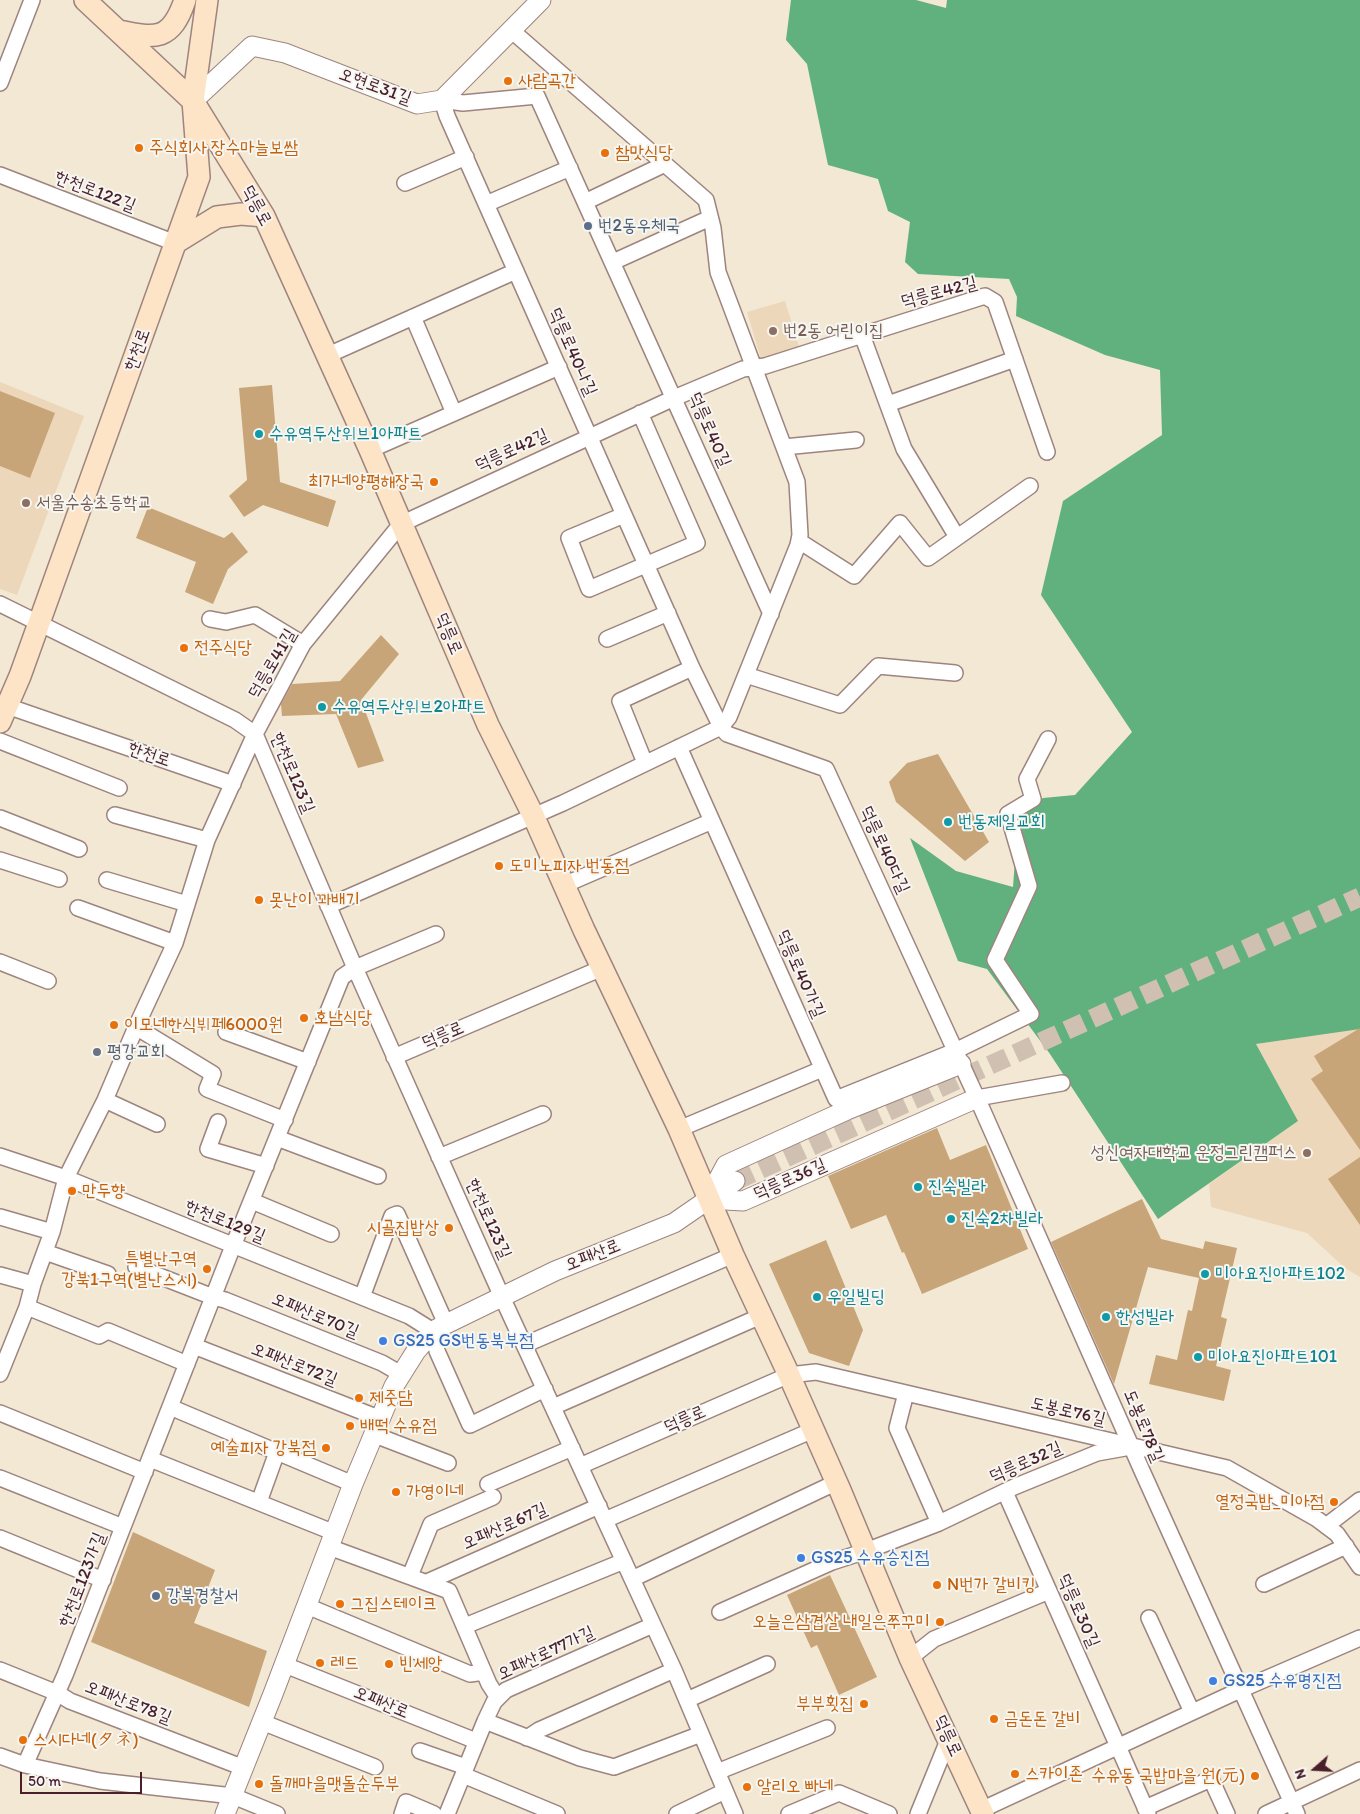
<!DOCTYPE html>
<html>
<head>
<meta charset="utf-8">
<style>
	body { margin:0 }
	#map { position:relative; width:1360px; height:1814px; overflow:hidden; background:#f2e8d3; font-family:Itim,sans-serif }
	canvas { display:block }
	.north { position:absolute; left:1290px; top:1744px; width:50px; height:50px; -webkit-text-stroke:4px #f6f6f2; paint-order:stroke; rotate:251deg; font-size:14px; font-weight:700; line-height:20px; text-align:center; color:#4a1f2b }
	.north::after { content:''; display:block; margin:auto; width:18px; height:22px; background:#4a1f2b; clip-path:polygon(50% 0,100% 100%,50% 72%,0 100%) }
	.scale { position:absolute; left:20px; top:1772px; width:122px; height:22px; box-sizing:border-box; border:2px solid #4a1f2b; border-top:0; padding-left:6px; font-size:15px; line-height:18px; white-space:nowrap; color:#4a1f2b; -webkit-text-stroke:4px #f6f6f2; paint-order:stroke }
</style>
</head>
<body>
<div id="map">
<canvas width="1360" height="1814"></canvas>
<div class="north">N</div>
<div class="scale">50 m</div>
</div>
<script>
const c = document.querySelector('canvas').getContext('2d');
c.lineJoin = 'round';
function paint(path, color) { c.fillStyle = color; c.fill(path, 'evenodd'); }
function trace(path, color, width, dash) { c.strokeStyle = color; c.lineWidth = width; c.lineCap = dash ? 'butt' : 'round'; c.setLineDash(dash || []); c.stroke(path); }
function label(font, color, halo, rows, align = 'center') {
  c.font = font + ' Itim,"LXGW WenKai TC","Poor Story","Klee One",sans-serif'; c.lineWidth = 4; c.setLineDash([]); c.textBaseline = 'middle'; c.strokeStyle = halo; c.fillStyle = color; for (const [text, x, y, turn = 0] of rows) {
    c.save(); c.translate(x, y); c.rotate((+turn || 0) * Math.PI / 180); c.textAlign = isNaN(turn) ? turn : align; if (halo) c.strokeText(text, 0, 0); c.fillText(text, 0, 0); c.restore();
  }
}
const built = new Path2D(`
	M785,301L800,350L762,362L747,312Z
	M0,382L84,416L17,595L0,589Z
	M1360,1028V1277L1345,1268L1307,1233L1211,1207L1209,1184L1298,1121L1256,1044Z`);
const forest = new Path2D(`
	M791,0H916L946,8L947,0H1360V1029L1256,1044L1298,1121L1158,1219L1050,1054L987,969L958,961L910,838L956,871L1013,887L1018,819L1043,798L1075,795L1132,732L1041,595L1063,501L1162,435L1160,370L1105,355L1016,316L1017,297L1009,279L918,274L905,262L910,222L888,211L878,179L828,165L807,64L786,40Z`);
const building = new Path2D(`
	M272,385L280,482L336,501L328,527L263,505L244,517L229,496L247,480L239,388Z
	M0,391L55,413L30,478L0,466Z
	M148,507L224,538L232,532L248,552L228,569L213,604L185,592L196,562L136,538Z
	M381,635L399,654L361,700L384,761L358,768L336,714L282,716L281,704L292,684L340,681Z
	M938,754L989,842L965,861L896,802L889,782L907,763Z
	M1360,1028V1150L1311,1079L1323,1071L1314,1056Z
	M937,1128L950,1160L986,1145L1028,1249L922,1294L904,1252L902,1253L886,1215L851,1229L828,1176Z
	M1360,1157V1225L1328,1179Z
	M1142,1199L1161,1239L1203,1249L1205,1241L1237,1248L1221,1317L1227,1319L1216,1366L1231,1370L1224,1401L1149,1384L1156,1355L1177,1360L1188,1310L1192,1311L1199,1278L1148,1267L1114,1384L1051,1242Z
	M826,1240L863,1330L849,1366L809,1353L769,1264Z
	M133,1532L215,1570L194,1623L267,1651L249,1707L91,1642Z
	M830,1575L877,1677L839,1695L817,1645L811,1648L787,1595Z`);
const tertiaryTunnel = new Path2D(`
	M735,1181L1360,897`);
const minor = new Path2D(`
	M0,83L32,0
	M0,175L175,243
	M405,183L466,157
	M585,202L665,164
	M486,204L570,168
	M613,262L710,218
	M413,317L454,413
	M862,335L904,449L957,537
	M326,356L516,271
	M888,404L1015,359
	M784,447L856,440
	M370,450L559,367
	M624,515L569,538L589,589L697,543L640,413
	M799,541L854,576L900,523L928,558L1030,486
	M0,604L235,720L255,734L355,968L502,1297L674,1670L735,1814
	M771,614L537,96L463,103L442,100L447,116L692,668L721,727L727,734L826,769L982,1109L1143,1473L1297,1814
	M210,619L226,622L255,615L303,644
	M607,639L668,613
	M746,675L840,705L878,666L955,673
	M7,706L233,784
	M0,741L119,788
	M679,747L836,1099L955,1051L1031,1014L995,960L1029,886L1008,814L1033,799L1027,779L1048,739
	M645,763L620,701L692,668
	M115,815L207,840
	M0,818L79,849
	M0,860L59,879
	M107,880L187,904
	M564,885L712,821
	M328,906L563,803L721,727L729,717L798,545L800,535L797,482L718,272L713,228L706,200L511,30
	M78,908L175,943
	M0,962L48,981
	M136,1027L213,1074L207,1089L285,1120
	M226,1032L308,1062
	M394,1057L602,968
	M977,1098L1062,1083
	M105,1100L157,1124
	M218,1122L208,1149L266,1166
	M679,1129L822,1069
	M277,1138L378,1176
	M0,1156L66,1178L409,1316L433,1331L437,1351L470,1425L545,1389
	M439,1157L543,1114
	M252,1201L331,1234
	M0,1217L52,1232
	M45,1252L108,1274
	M136,1267L213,1297L225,1300L382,1363L401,1374
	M0,1275L33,1284
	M362,1297L392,1216L397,1214L446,1324
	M27,1307L99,1336L108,1331L187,1364
	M524,1345L733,1255
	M194,1346L381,1419
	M0,1374L27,1307L33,1284L52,1232L66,1178L105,1100L136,1027L175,943L207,840L255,734L303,644L401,524L674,398L743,369L765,366L985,296L995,302L1047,452
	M906,1393L897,1428L939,1523
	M170,1407L353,1484
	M553,1407L761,1316
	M0,1413L145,1472
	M375,1435L448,1463
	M150,1459L335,1533
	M580,1466L789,1375L816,1372L1227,1468L1317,1519L1337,1534L1360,1567
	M0,1478L123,1527
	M488,1484L572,1448
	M1005,1492L1148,1814
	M259,1502L277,1452
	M605,1520L813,1430
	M1326,1526L1360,1500
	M0,1538L103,1580
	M329,1547L449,1591L489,1684L498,1698
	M410,1576L431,1524L493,1497
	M632,1579L837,1482
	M427,1582L599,1506
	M1264,1584L1346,1546
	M307,1606L470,1674L484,1672
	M720,1612L832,1562L866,1551L939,1523L1014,1487L1097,1453L1125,1448
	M1149,1618L1192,1712
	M465,1626L624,1561
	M910,1658L934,1639L1049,1591
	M285,1665L476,1741
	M0,1670L57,1693L70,1701L244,1768
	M687,1700L767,1664
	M485,1721L580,1758L614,1767L701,1734
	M262,1722L375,1767
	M527,1738L539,1730L674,1670
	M420,1751L466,1767
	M0,1756L25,1765L100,1781L233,1796L277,1814
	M25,1765L65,1675L233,1246L342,977L355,968L436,934
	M717,1772L827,1728
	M463,1775L557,1814
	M1145,1808L1211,1779L1227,1814
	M981,1810L1240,1690L1360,1638
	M402,1814L406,1802L434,1814
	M447,1814L485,1721L494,1702L506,1690L653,1625
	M677,1814L725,1791
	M789,1814L839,1793L889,1814
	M918,1814L949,1738
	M1266,1814L1360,1770`);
const tertiary = new Path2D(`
	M193,101L252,46L285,53L417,104L442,100L541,0
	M710,1195L726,1165L847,1110L961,1064
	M708,1199L743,1201L977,1098
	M225,1814L273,1694L353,1484L394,1386L416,1351L433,1331L442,1326L555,1271L674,1223L735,1181`);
const secondary = new Path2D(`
	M85,0L193,101L264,216L370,450L488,725L533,815L584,930L679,1129L733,1255L789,1375L840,1490L910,1658L983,1814
	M119,31C156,39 171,41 185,0
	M175,243L217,217L241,214L264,216
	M0,722L20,676L199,177L193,101L207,0`);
const markers = [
	[508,81,5,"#e8710a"],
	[139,148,5,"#e8710a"],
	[605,153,5,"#e8710a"],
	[588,226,5,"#5c6f8a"],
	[773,331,5,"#8d6e63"],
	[259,434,5,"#0f9aa8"],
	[434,482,5,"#e8710a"],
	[26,503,5,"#8d6e63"],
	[184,648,5,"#e8710a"],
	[322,707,5,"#0f9aa8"],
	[948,822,5,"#0f9aa8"],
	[499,866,5,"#e8710a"],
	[259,900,5,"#e8710a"],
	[304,1018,5,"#e8710a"],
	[114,1025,5,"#e8710a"],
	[97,1052,5,"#6b7280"],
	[1307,1153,5,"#8d6e63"],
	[918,1187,5,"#0f9aa8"],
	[72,1191,5,"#e8710a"],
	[951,1219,5,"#0f9aa8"],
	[449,1228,5,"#e8710a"],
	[207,1269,5,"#e8710a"],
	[1205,1274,5,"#0f9aa8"],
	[817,1297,5,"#0f9aa8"],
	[1106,1317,5,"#0f9aa8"],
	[383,1341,5,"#3f7fe0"],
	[1198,1357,5,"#0f9aa8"],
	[359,1398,5,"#e8710a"],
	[350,1426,5,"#e8710a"],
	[326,1448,5,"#e8710a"],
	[396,1492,5,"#e8710a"],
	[1334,1502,5,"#e8710a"],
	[801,1558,5,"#3f7fe0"],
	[937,1585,5,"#e8710a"],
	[156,1596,5,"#5c6f8a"],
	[340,1604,5,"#e8710a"],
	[940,1622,5,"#e8710a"],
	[320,1663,5,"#e8710a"],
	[389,1664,5,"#e8710a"],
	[1213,1681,5,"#3f7fe0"],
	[864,1704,5,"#e8710a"],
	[994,1719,5,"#e8710a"],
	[23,1740,5,"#e8710a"],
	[1015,1774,5,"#e8710a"],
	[1255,1776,5,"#e8710a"],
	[259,1784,5,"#e8710a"],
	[747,1787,5,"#e8710a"]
];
const foodNames = [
	["사람곡간",518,81],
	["주식회사 장수마늘보쌈",149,148],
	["참맛식당",615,153],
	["최가네양평해장국",424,482,"right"],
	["전주식당",194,648],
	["도미노피자 번동점",509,866],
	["못난이 꽈배기",269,900],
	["호남식당",314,1018],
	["이모네한식뷔페6000원",124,1025],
	["만두향",82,1191],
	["시골집밥상",439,1228,"right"],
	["특별난구역",197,1259,"right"],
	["강북1구역(별난스시)",197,1280,"right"],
	["제줏담",369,1398],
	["배떡 수유점",360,1426],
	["예술피자 강북점",316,1448,"right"],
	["가영이네",406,1492],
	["열정국밥_미아점",1324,1502,"right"],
	["N번가 갈비킹",947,1585],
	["그집스테이크",350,1604],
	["오늘은삼겹살 내일은쭈꾸미",930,1622,"right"],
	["레드",330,1663],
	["빈세앙",399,1664],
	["부부횟집",854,1704,"right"],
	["금돈돈 갈비",1004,1719],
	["스시다네(タネ)",33,1740],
	["스카이존",1025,1774],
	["수유동 국밥마을 원(元)",1245,1776,"right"],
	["돌깨마을맷돌순두부",269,1784],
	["알리오 빠네",757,1787]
];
const streetNames = [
	["오현로31길",375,87,20],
	["한천로122길",95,192,21],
	["덕릉로",256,206,61],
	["덕릉로42길",939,293,-15],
	["한천로",138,350,-70],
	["덕릉로40나길",572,352,66],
	["덕릉로40길",709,430,66],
	["덕릉로42길",512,451,-25],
	["덕릉로",448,634,67],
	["덕릉로41길",273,664,-60],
	["한천로",149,755,19],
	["한천로123길",292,773,67],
	["덕릉로40다길",884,850,65],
	["덕릉로40가길",800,974,66],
	["덕릉로",443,1036,-23],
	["덕릉로36길",790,1180,-24],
	["한천로123길",488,1219,66],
	["한천로129길",225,1222,22],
	["오패산로",593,1256,-22],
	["오패산로70길",315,1316,22],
	["오패산로72길",294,1365,21],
	["도봉로76길",1068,1412,13],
	["덕릉로",685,1420,-24],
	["도봉로78길",1143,1426,67],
	["덕릉로32길",1026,1463,-24],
	["오패산로67길",505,1527,-24],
	["한천로123가길",83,1580,-69],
	["덕릉로30길",1078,1611,66],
	["오패산로77가길",546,1654,-25],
	["오패산로78길",128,1703,21],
	["오패산로",381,1703,22],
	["덕릉로",947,1736,65]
];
const serviceNames = [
	["번2동우체국",598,226],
	["강북경찰서",166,1596]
];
const educationNames = [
	["번2동 어린이집",783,331],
	["서울수송초등학교",36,503],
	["성신여자대학교 운정그린캠퍼스",1297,1153,"right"]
];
const cultureNames = [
	["수유역두산위브1아파트",269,434],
	["수유역두산위브2아파트",332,707],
	["번동제일교회",958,822],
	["진숙빌라",928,1187],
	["진숙2차빌라",961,1219],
	["미아요진아파트102",1215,1274],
	["우일빌딩",827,1297],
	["한성빌라",1116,1317],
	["미아요진아파트101",1208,1357]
];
const worshipNames = [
	["평강교회",107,1052]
];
const shopNames = [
	["GS25 GS번동북부점",393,1341],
	["GS25 수유승진점",811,1558],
	["GS25 수유명진점",1223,1681]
];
paint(built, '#edd7ba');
paint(forest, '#60b17d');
paint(building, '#c7a578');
trace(tertiaryTunnel, '#d0c0b1', 19, [19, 9]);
trace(minor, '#9e847f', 18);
trace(tertiary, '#9e847f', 21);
trace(secondary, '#9e847f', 24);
trace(minor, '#fff', 15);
trace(tertiary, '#fff', 19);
trace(secondary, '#fee4c6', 21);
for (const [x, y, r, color] of markers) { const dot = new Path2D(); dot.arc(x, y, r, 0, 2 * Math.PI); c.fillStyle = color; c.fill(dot); trace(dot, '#f6f6f2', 2); }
label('18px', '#c56008', '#f6f6f2', foodNames, 'left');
label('18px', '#4a1f2b', '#f6f6f2', streetNames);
label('18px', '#4e5e75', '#f6f6f2', serviceNames, 'left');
label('18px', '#785e54', '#f6f6f2', educationNames, 'left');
label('18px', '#0d838f', '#f6f6f2', cultureNames, 'left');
label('18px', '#5b616d', '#f6f6f2', worshipNames, 'left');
label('18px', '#366cbe', '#f6f6f2', shopNames, 'left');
</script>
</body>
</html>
